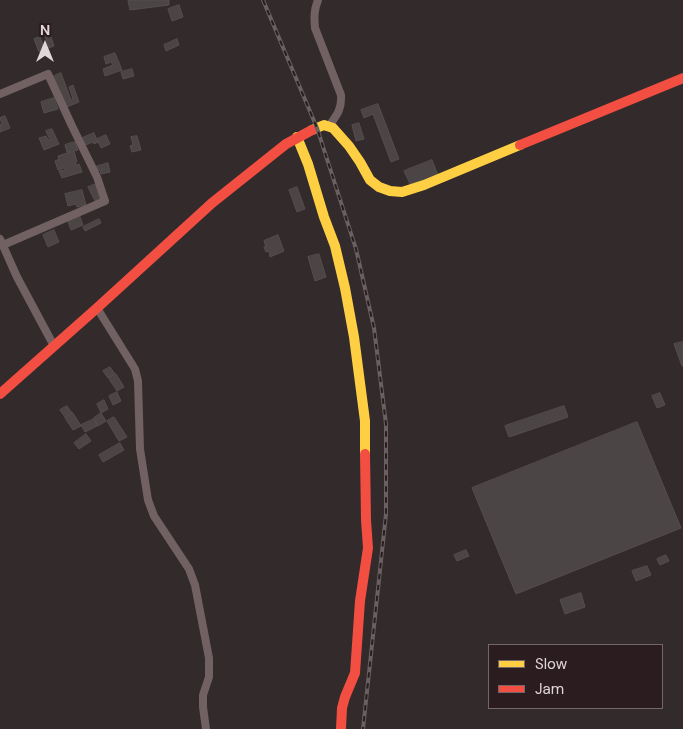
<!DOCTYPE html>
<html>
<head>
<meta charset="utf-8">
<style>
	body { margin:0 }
	#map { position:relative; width:683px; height:729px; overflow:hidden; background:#322a2b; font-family:"DM Sans",sans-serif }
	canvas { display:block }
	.legend { position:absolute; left:488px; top:644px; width:175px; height:65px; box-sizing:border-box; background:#2b1d1f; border:1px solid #746769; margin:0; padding:6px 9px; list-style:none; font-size:15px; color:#e1d7d8 }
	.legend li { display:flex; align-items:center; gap:10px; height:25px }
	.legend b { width:25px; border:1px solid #746769 }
	.north { position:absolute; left:20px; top:20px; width:50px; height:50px; -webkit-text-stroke:4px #2b1d1f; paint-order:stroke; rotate:0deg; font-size:14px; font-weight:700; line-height:20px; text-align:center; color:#e1d7d8 }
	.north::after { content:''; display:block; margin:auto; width:18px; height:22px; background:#e1d7d8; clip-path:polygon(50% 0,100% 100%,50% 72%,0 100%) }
</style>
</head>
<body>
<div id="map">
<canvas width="683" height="729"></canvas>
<ul class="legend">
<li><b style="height:6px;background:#ffcf43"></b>Slow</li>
<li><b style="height:6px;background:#f24e42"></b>Jam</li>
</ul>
<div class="north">N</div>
</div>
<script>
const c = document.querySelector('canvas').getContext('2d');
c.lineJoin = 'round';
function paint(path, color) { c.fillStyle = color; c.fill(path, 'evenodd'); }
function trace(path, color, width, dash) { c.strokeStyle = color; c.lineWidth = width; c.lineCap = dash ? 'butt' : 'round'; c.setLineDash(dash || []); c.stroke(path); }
const building = new Path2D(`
	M139,0H169V5L130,10L128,1Z
	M179,5L183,17L172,21L168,9Z
	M49,31L54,46L49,48L44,33Z
	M40,37L45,50L39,52L34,39Z
	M177,39L179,45L166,51L164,45Z
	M115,53L122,70L105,76L103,69L113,65L111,62L106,64L104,57Z
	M132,69L134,76L123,79L121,72Z
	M61,73L71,100L73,99L69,87L73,85L79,102L64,108L52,77Z
	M54,98L58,109L44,113L41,102Z
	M378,104L399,159L391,162L373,114L364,118L361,110Z
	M5,116L10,128L0,132V125L2,124L0,118Z
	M359,123L364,139L356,141L352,125Z
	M52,129L59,144L44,150L39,138L46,136L48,140H50L46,131Z
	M94,133L98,142L94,144L93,142L83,146L80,139Z
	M106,135L110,144L101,148L97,139Z
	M137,136L141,150L132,152L130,146L133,145L131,137Z
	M75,142L78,150L74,151L77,162H75L76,165L79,164L82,172L62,178L59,171L65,170L64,168L58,170L55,161L59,159L58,156L70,152V151L67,152L65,145Z
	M432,160L438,175L411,186L404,171Z
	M108,163L110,172L101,174L100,170L97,171L95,167Z
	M96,184L102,197L95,201L88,187Z
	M297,187L305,209L297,212L289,190Z
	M82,190L86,205L77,207L76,204L68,206L65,194Z
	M79,214L83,225L71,230L67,219Z
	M99,219L101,223L85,231L83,227Z
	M54,230L59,242L48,247L43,235Z
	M278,235L284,251L270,257L269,251L266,252L264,247H266L264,241Z
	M319,254L326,277L315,281L308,257Z
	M683,342V366H682L674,344Z
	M110,367L115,374L108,378L103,371Z
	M116,374L124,387L117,391L109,379Z
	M117,392L121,401L113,405L109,396Z
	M660,393L665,405L657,408L652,396Z
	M104,400L108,409L101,413L97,404Z
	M67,406L72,413L65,417L60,410Z
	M564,406L568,417L509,437L505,426Z
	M73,413L81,426L73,430L65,418Z
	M101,413L106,421L98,426L94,418Z
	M114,417L127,437L119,441L107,421Z
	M94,419L97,426L85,432L81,425Z
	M637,422L681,528L516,594L472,488Z
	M86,434L91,441L79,449L74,443Z
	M120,443L124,450L103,462L99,455Z
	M466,550L469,556L457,561L454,555Z
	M666,555L669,561L660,565L657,559Z
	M647,566L651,575L636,581L632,571Z
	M581,593L585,607L565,614L560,600Z`);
const street = new Path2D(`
	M318,0C314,10 314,17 315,28L341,95C342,109 337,115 329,126
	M0,94L48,74L72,126L97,177L105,201L3,245
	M0,239L17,277L54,346
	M97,308L135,369L138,381L140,449L148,500L154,516L189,569L195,585L209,658V677L203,695V707L206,729`);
const slow = new Path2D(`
	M312,130L324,125L333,128L349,146L360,162L370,180L379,187L390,191L402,192L424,185L520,145
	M297,137L308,164L324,217L335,246L345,288L354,337L365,421V454`);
const jam = new Path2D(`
	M520,145L683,78
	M0,394L97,308L212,203L286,144L312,130
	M341,729L342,708L345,697L355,673L360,601L368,548L366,520L365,454`);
const rail = new Path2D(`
	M263,0L317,128L356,249L374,328L386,424V514L363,729`);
paint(building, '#4c4546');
trace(building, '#544e4e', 1);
trace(street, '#726163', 8);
trace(slow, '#ffcf43', 10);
trace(jam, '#f24e42', 10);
trace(rail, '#6a6061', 4);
trace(rail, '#2b1d1f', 2, [5.5]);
</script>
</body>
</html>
